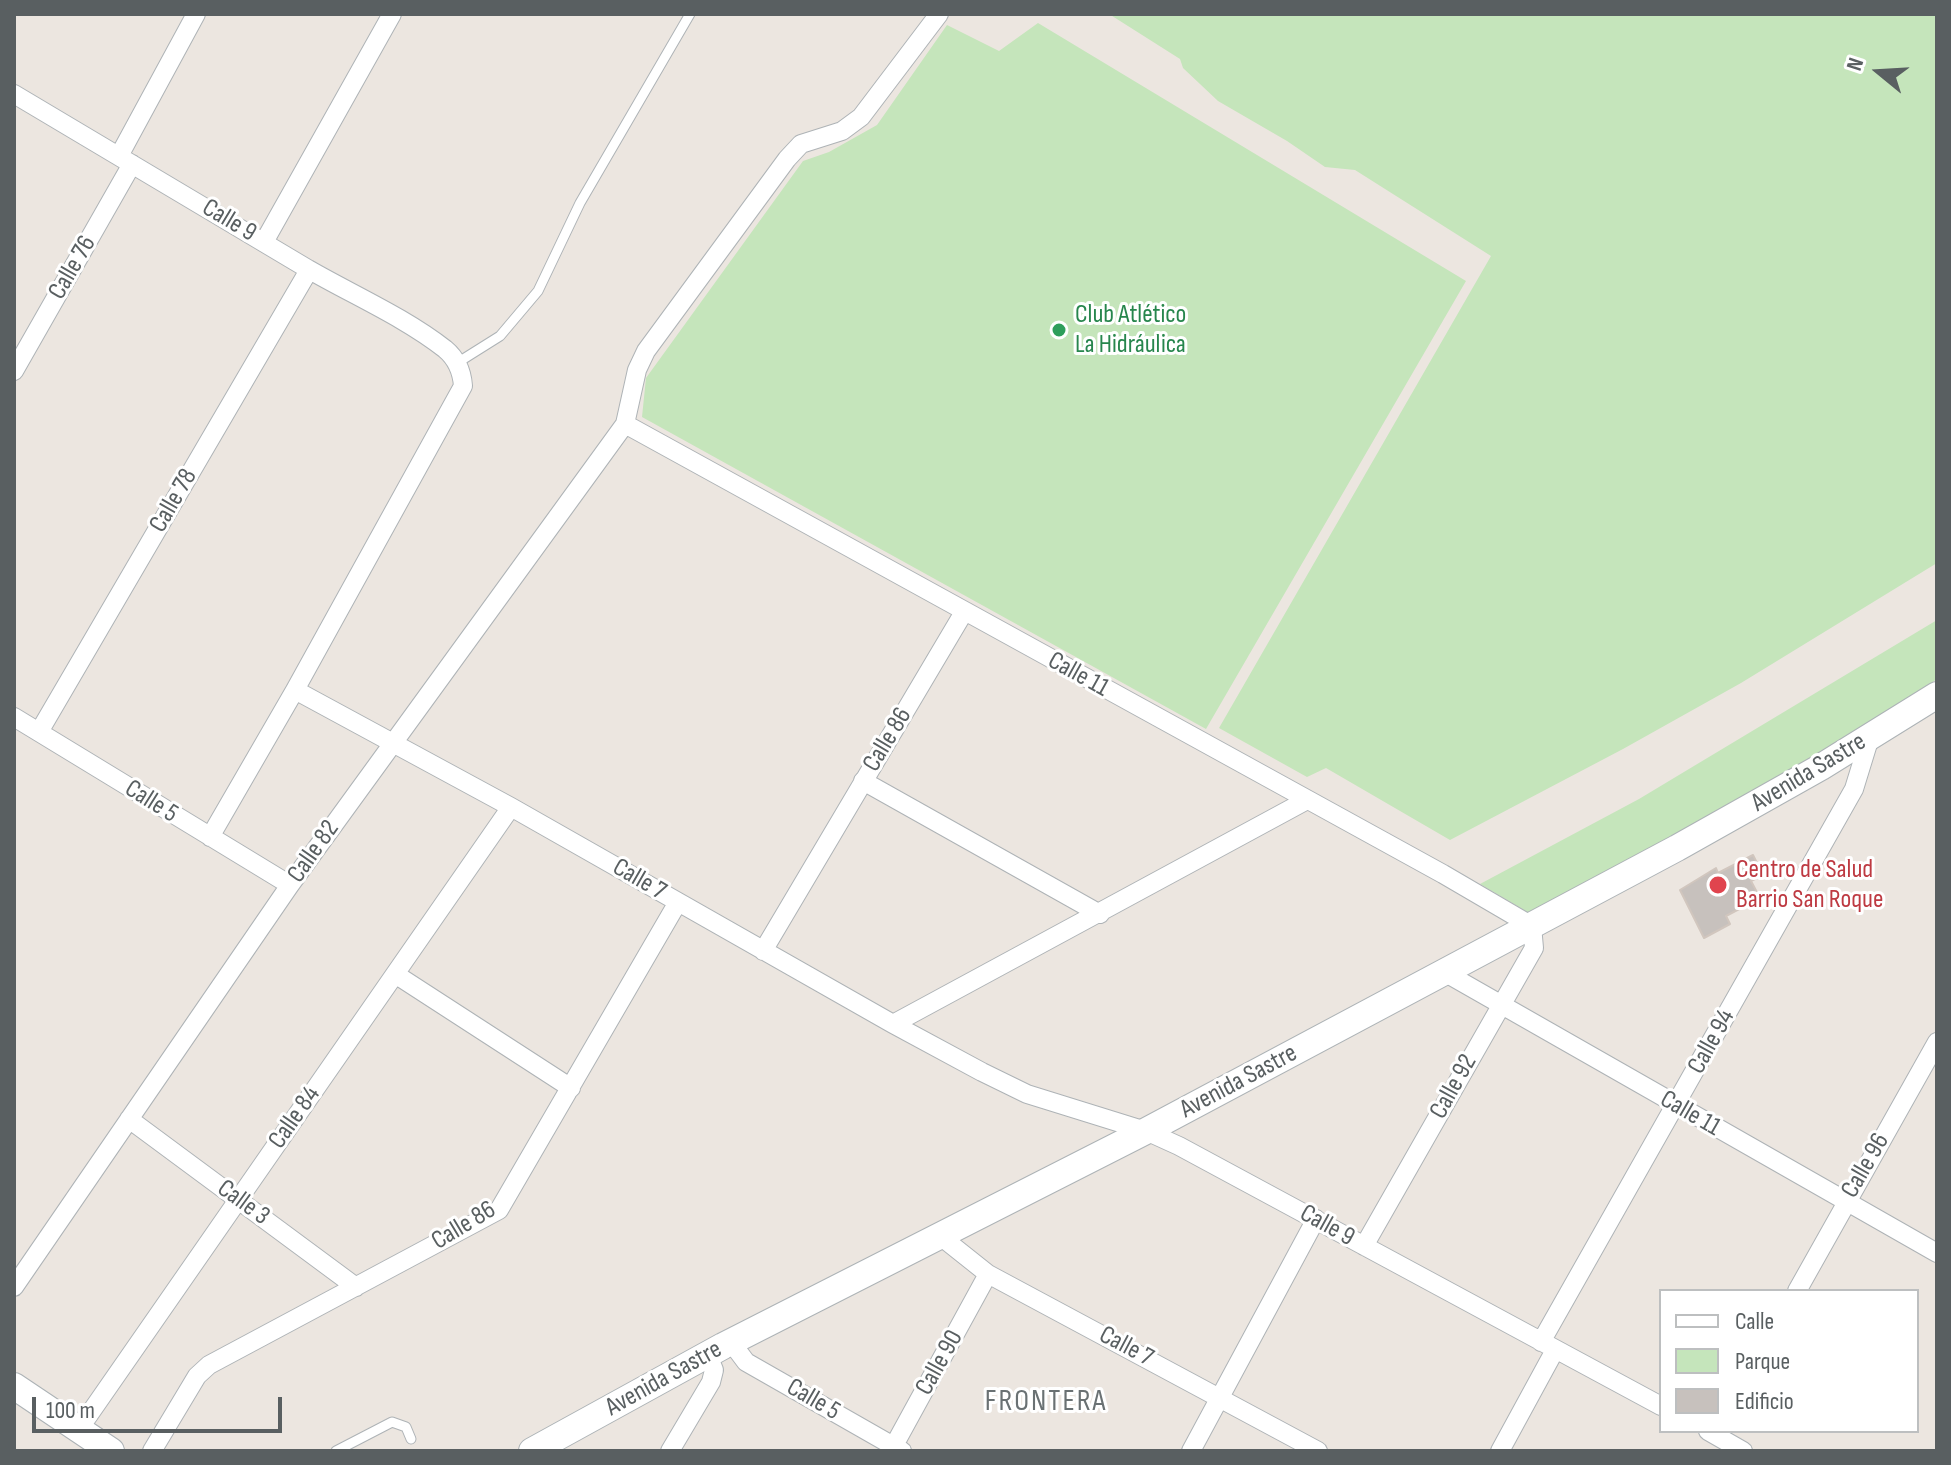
<!DOCTYPE html>
<html>
<head>
<meta charset="utf-8">
<style>
	body { margin:0 }
	#map { position:relative; width:1951px; height:1465px; overflow:hidden; background:#ece6e0; font-family:"Sofia Sans Condensed",sans-serif }
	canvas { display:block }
	.frame { position:absolute; inset:0; border:16px solid #595f61; pointer-events:none }
	.legend { position:absolute; left:1659px; top:1289px; width:260px; height:144px; box-sizing:border-box; background:#fff; border:2px solid #bdbfc0; margin:0; padding:10px 14px; list-style:none; font-size:24px; color:#595f61 }
	.legend li { display:flex; align-items:center; gap:16px; height:40px }
	.legend b { width:40px; border:2px solid #bdbfc0 }
	.north { position:absolute; left:1839px; top:32px; width:80px; height:80px; -webkit-text-stroke:6px #fff; paint-order:stroke; rotate:288deg; font-size:22px; font-weight:700; line-height:32px; text-align:center; color:#595f61 }
	.north::after { content:''; display:block; margin:auto; width:28px; height:36px; background:#595f61; clip-path:polygon(50% 0,100% 100%,50% 72%,0 100%) }
	.scale { position:absolute; left:32px; top:1397px; width:250px; height:36px; box-sizing:border-box; border:4px solid #595f61; border-top:0; padding-left:10px; font-size:24px; line-height:28px; white-space:nowrap; color:#595f61; -webkit-text-stroke:6px #fff; paint-order:stroke }
</style>
</head>
<body>
<div id="map">
<canvas width="1951" height="1465"></canvas>
<div class="frame"></div>
<ul class="legend">
<li><b style="height:10px;background:#fff"></b>Calle</li>
<li><b style="height:22px;background:#c5e5bb"></b>Parque</li>
<li><b style="height:22px;background:#c7c1bd"></b>Edificio</li>
</ul>
<div class="north">N</div>
<div class="scale">100 m</div>
</div>
<script>
const c = document.querySelector('canvas').getContext('2d');
c.lineJoin = 'round';
function paint(path, color) { c.fillStyle = color; c.fill(path, 'evenodd'); }
function trace(path, color, width, dash) { c.strokeStyle = color; c.lineWidth = width; c.lineCap = dash ? 'butt' : 'round'; c.setLineDash(dash || []); c.stroke(path); }
function label(font, color, halo, rows, align = 'center') {
  c.font = font + ' "Sofia Sans Condensed",sans-serif'; c.lineWidth = 6; c.setLineDash([]); c.textBaseline = 'middle'; c.strokeStyle = halo; c.fillStyle = color; for (const [text, x, y, turn = 0] of rows) {
    c.save(); c.translate(x, y); c.rotate((+turn || 0) * Math.PI / 180); c.textAlign = isNaN(turn) ? turn : align; if (halo) c.strokeText(text, 0, 0); c.fillText(text, 0, 0); c.restore();
  }
}
const green = new Path2D(`
	M1109,14H1937V563L1741,683L1623,749L1450,840L1326,768L1307,777L1219,728L1491,256L1355,170L1325,167L1287,141L1218,101L1183,68L1180,59Z
	M1038,23L1466,281L1206,729L642,417L646,378L803,161L829,152L877,125L947,25L999,51Z
	M1937,620V679C1806,766 1667,839 1529,913L1480,884L1639,799Z`);
const building = new Path2D(`
	M1753,855L1763,875L1751,881L1760,898L1726,916L1730,924L1704,938L1680,890L1716,868L1718,873Z`);
const lane = new Path2D(`
	M457,363L500,336L538,291L580,203L690,14
	M336,1451L392,1422L406,1427L411,1439`);
const street = new Path2D(`
	M14,94C112,153 210,211 308,269C353,295 404,317 445,349C457,359 462,372 463,386L295,690L210,837
	M119,156L196,14
	M264,242L392,14
	M14,371L132,164
	M625,424L1443,874L1532,926L1534,948L1364,1246
	M295,690L511,807L893,1024L982,1072L1027,1094L1146,1131L1179,1146L1661,1406
	M14,717L290,885
	M39,732L309,270
	M863,781L1100,914
	M763,951L964,612
	M1444,972L1937,1253
	M395,974L571,1088
	M893,1024L1307,800
	M129,1119L356,1287
	M939,1235L988,1274L1318,1451
	M14,1287L290,885L625,424L637,370L646,351L787,159L801,144L842,131L861,117L939,14
	M1797,1291L1937,1042
	M731,1342L746,1362L902,1451
	M1541,1342L1854,789L1870,737
	M79,1429L511,807
	M1708,1431L1743,1451
	M152,1451L197,1376L209,1365L499,1210L678,902
	M670,1451L711,1382L714,1370L708,1355
	M891,1451L988,1274
	M1191,1451L1316,1219
	M1500,1451L1555,1350`);
const secondary = new Path2D(`
	M14,1386L111,1451
	M532,1451L723,1346L1146,1131L1677,848L1821,767L1937,695`);
const markers = [
	[1059,330,8,"#2e9e5b"],
	[1718,885,10,"#e0444e"]
];
const streetNames = [
	["Calle 9",229,221,31],
	["Calle 76",73,268,-60],
	["Calle 78",174,501,-60],
	["Calle 11",1078,675,29],
	["Calle 86",888,740,-59],
	["Avenida Sastre",1809,773,-31],
	["Calle 5",151,802,32],
	["Calle 82",314,852,-55],
	["Calle 7",639,880,30],
	["Calle 94",1712,1042,-61],
	["Avenida Sastre",1239,1082,-28],
	["Calle 92",1454,1087,-61],
	["Calle 11",1690,1114,30],
	["Calle 84",295,1118,-55],
	["Calle 96",1866,1166,-60],
	["Calle 3",243,1203,36],
	["Calle 86",464,1226,-31],
	["Calle 9",1327,1226,29],
	["Calle 7",1126,1347,28],
	["Calle 90",940,1363,-61],
	["Avenida Sastre",664,1379,-29],
	["Calle 5",813,1400,30]
];
const leisureNames = [
	["Club Atlético",1075,315],
	["La Hidráulica",1075,345]
];
const healthNames = [
	["Centro de Salud",1736,870],
	["Barrio San Roque",1736,900]
];
const quarterNames = [
	["FRONTERA",1046,1402]
];
paint(green, '#c5e5bb');
paint(building, '#c7c1bd');
trace(building, '#d1c6be', 2);
trace(lane, '#aeb3b6', 11);
trace(street, '#aeb3b6', 20);
trace(secondary, '#adb3b6', 28);
trace(lane, '#fff', 9);
trace(street, '#fff', 18);
trace(secondary, '#fff', 26);
for (const [x, y, r, color] of markers) { const dot = new Path2D(); dot.arc(x, y, r, 0, 2 * Math.PI); c.fillStyle = color; c.fill(dot); trace(dot, '#fff', 3); }
label('26px', '#595f61', '#fff', streetNames);
label('26px', '#27864d', '#fff', leisureNames, 'left');
label('26px', '#be3a42', '#fff', healthNames, 'left');
c.letterSpacing = '2px';
label('30px', '#6a7173', '#fff', quarterNames);
c.letterSpacing = '0px';
</script>
</body>
</html>
